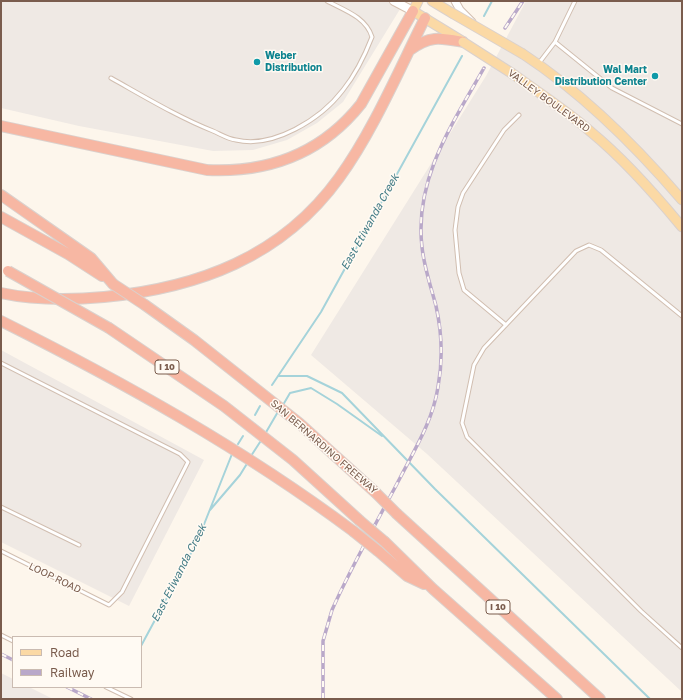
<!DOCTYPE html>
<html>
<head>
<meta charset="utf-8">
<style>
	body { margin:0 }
	#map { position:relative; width:683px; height:700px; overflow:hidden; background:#fdf6ec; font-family:"Golos Text",sans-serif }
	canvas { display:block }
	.frame { position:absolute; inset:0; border:2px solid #7a5c4d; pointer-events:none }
	.legend { position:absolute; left:12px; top:636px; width:130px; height:52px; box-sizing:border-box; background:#fffaf3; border:1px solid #cabbb1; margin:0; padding:5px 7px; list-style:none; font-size:12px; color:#7a5c4d }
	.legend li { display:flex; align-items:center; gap:8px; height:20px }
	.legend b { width:20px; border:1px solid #cabbb1 }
</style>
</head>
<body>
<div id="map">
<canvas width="683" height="700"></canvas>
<div class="frame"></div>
<ul class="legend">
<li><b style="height:5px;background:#fbd9a5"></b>Road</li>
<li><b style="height:5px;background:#b9a8c9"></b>Railway</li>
</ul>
</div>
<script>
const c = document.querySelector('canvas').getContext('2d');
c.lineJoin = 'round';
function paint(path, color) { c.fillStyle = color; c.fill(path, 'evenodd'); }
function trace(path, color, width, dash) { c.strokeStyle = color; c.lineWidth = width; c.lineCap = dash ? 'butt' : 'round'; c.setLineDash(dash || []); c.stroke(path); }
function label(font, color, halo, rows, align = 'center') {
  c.font = font + ' "Golos Text",sans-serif'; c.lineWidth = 3; c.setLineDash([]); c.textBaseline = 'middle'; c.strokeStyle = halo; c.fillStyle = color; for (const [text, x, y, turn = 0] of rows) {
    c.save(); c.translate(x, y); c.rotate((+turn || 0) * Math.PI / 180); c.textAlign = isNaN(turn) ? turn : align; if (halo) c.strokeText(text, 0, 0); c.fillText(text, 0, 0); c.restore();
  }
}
const industrial = new Path2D(`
	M1,1H405L343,102L317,123L287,140L253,150L213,151L79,126L1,108Z
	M526,1H682V692L427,454L311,355L486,76Z
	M1,350L204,460L129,606L1,542Z
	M1,673L13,679V687H29L53,699H1Z`);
const stream = new Path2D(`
	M484,16L492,1
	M278,376H307L342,393L435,489L650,699
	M272,385L321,312L462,56
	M283,405L290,393L311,388L337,404L382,436
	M255,415L260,406
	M265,434L279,410
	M238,444L243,436
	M251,456L262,439
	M210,510L240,475L248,462
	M141,646L197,542L232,454`);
const service = new Path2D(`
	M555,42L612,88L682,124
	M539,63L555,42L575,1
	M111,78C145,97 178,117 213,131C220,134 228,139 236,140C273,149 321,119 343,90C355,75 365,55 372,37C366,17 344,10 327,1
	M682,316L601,250L589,245L576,251L484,348L474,365L462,423L467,437L641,611L682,648
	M506,325L464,290L459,273L455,230L458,207L463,193L504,130L519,115
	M1,363L180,454L188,462L122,592L109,605L1,551
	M1,507L79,545
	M1,635L13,641
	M106,687L131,699`);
const tertiary = new Path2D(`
	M455,1L460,10L472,22`);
const secondary = new Path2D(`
	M394,1L413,11`);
const primary = new Path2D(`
	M418,1L413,11L462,41
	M432,1L452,13
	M523,54C584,94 635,145 682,200
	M513,74C539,93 567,111 591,132C625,160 654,193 682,227`);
const motorway = new Path2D(`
	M410,50C430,35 441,38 463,42
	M1,126L207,170C269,173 322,153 361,104L413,11
	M1,195L91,258L113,284
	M1,217L68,254L102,276
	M1,293C34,300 70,300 104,297C198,288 282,257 339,178C373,131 399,70 425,18
	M145,305L194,340L299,423L375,492
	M1,321C123,382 243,449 353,531
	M109,328L224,406L293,460L359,520
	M397,514L600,699
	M385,542L433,589L557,699
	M378,551L407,576L424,584`);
const rail = new Path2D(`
	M505,28L523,1
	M1,654L13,660
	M67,687L91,699
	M323,699V641L332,610C352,565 377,522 400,478C415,449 433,420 438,387C443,360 442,333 436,306C431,287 424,267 422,247C414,180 452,124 484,68`);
const primaryBridge = new Path2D(`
	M452,13L523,54
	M463,42L513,74`);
const motorwayBridge = new Path2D(`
	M8,271L109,328
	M113,284L145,305
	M375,492L397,514
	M359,520L385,542
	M353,531L378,551`);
const markers = [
	[257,62,4,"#0f9aa8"],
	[655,76,4,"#0f9aa8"]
];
const shields = [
	[167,367,24],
	[498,607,24]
];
const shieldNames = [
	["I 10",167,367],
	["I 10",498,607]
];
const cultureNames = [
	["Weber",265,56],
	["Distribution",265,68],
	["Wal Mart",647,70,"right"],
	["Distribution Center",647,82,"right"]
];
const streetNames = [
	["VALLEY BOULEVARD",549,101,36],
	["SAN BERNARDINO FREEWAY",324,447,41],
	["LOOP ROAD",55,578,26]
];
const waterNames = [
	["East Etiwanda Creek",370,222,-61],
	["East Etiwanda Creek",179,573,-63]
];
paint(industrial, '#efe9e4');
trace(stream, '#a5d3da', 2);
trace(service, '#d1beb0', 5);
trace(tertiary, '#d1beb0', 9);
trace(secondary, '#d6c0b0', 10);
trace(primary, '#dad1cd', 11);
trace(motorway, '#dad1cd', 12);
trace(service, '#fff', 3);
trace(tertiary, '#fff', 7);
trace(secondary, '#fff', 8);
trace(primary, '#fbd9a5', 9);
trace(motorway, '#f7b7a3', 10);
trace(rail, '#b9a8c9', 3.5);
trace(rail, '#fffaf3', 2, [6]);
trace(primaryBridge, '#dad1cd', 11, []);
trace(motorwayBridge, '#dad1cd', 12, []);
trace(primaryBridge, '#fbd9a5', 9);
trace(motorwayBridge, '#f7b7a3', 10);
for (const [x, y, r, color] of markers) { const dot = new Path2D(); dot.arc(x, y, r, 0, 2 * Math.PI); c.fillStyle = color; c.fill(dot); trace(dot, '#fffaf3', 1.5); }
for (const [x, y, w] of shields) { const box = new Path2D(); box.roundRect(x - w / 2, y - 7, w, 14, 3); c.fillStyle = '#fffaf3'; c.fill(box); trace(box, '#7a5c4d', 1); }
label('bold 9px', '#7a5c4d', null, shieldNames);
label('bold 10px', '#0d838f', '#fffaf3', cultureNames, 'left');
label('10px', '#7a5c4d', '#fffaf3', streetNames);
label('italic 11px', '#437c86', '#fffaf3', waterNames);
</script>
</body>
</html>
